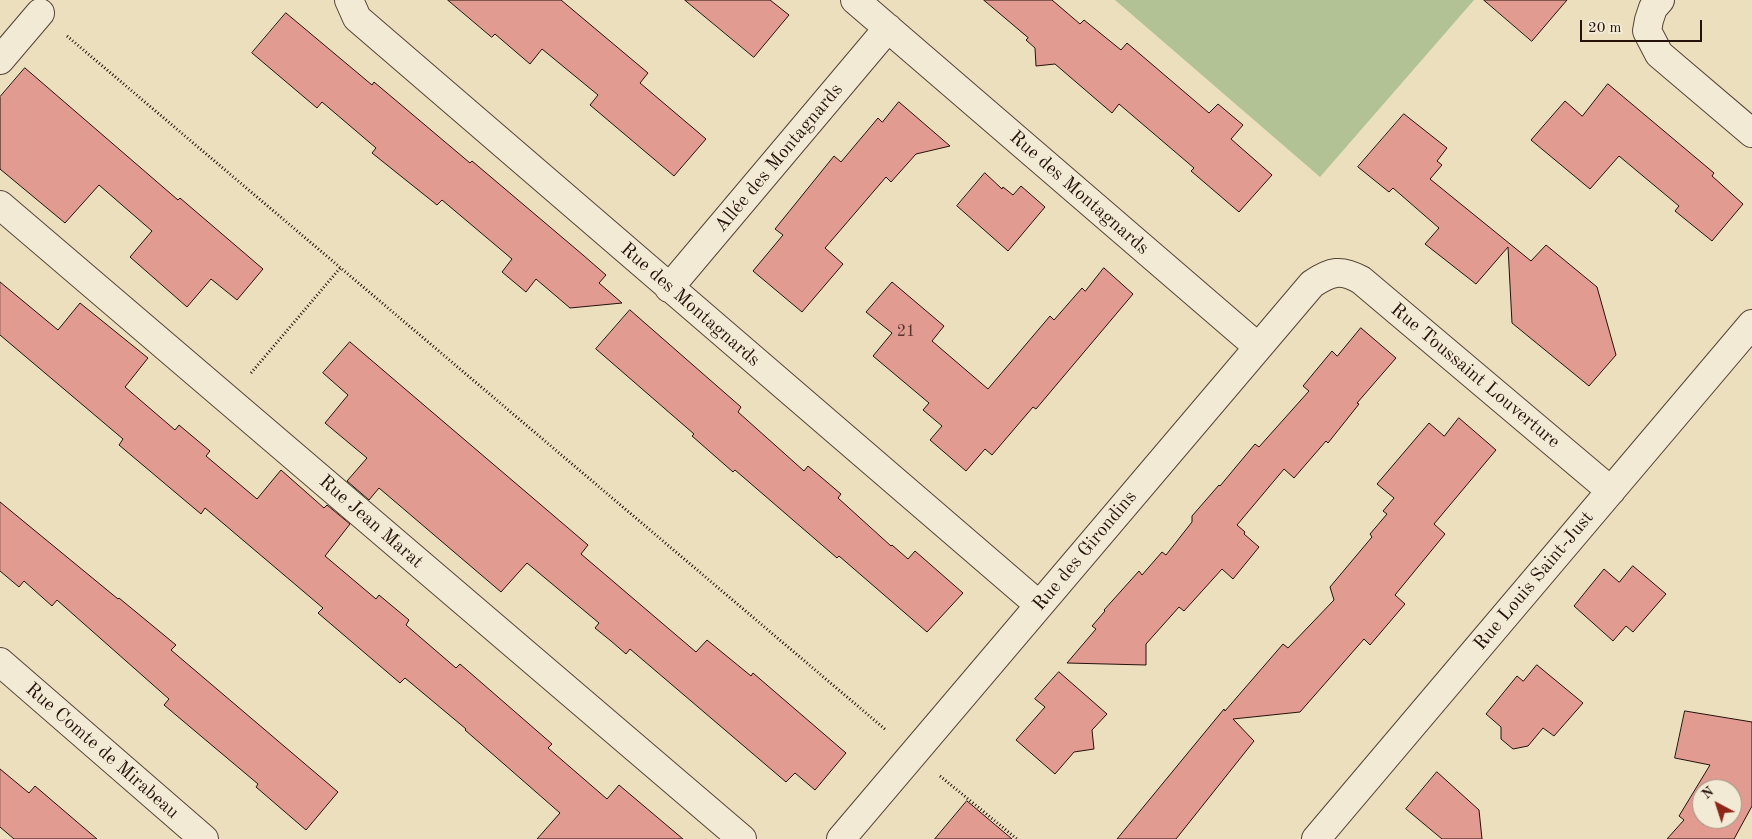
<!DOCTYPE html>
<html>
<head>
<meta charset="utf-8">
<style>
	body { margin:0 }
	#map { position:relative; width:1752px; height:839px; overflow:hidden; background:#ebdfbd; font-family:"Old Standard TT",serif }
	canvas { display:block }
	.north { position:absolute; left:1692px; top:779px; width:50px; height:50px; box-sizing:border-box; background:#f2ead4; border:1px solid #a09484; border-radius:50%; rotate:320deg; font-size:14px; font-weight:700; line-height:20px; text-align:center; color:#25120b }
	.north::after { content:''; display:block; margin:auto; width:18px; height:22px; background:#8f2418; clip-path:polygon(50% 0,100% 100%,50% 72%,0 100%) }
	.scale { position:absolute; left:1580px; top:20px; width:122px; height:22px; box-sizing:border-box; border:2px solid #25120b; border-top:0; padding-left:6px; font-size:15px; line-height:18px; white-space:nowrap; color:#25120b; -webkit-text-stroke:4px #f2ead4; paint-order:stroke }
</style>
</head>
<body>
<div id="map">
<canvas width="1752" height="839"></canvas>
<div class="north">N</div>
<div class="scale">20 m</div>
</div>
<script>
const c = document.querySelector('canvas').getContext('2d');
c.lineJoin = 'round';
function paint(path, color) { c.fillStyle = color; c.fill(path, 'evenodd'); }
function trace(path, color, width, dash) { c.strokeStyle = color; c.lineWidth = width; c.lineCap = dash ? 'butt' : 'round'; c.setLineDash(dash || []); c.stroke(path); }
function label(font, color, halo, rows, align = 'center') {
  c.font = font + ' "Old Standard TT",serif'; c.lineWidth = 4.5; c.setLineDash([]); c.textBaseline = 'middle'; c.strokeStyle = halo; c.fillStyle = color; for (const [text, x, y, turn = 0] of rows) {
    c.save(); c.translate(x, y); c.rotate((+turn || 0) * Math.PI / 180); c.textAlign = isNaN(turn) ? turn : align; if (halo) c.strokeText(text, 0, 0); c.fillText(text, 0, 0); c.restore();
  }
}
const green = new Path2D(`
	M1115,0H1474L1320,177Z`);
const building = new Path2D(`
	M448,0H561L648,73L640,83L706,139L674,176L590,105L598,95L542,49L530,64L495,34L492,37Z
	M685,0H770L789,15L754,57Z
	M984,0H1052L1080,24L1084,20L1121,50L1127,43L1209,113L1218,104L1243,125L1231,139L1272,175L1239,212L1191,171L1194,168L1119,104L1112,113L1055,64L1036,66L1035,48L1026,40L1028,38Z
	M1484,0H1567L1532,41Z
	M286,13L372,85L374,82L470,163L472,161L583,255L606,275L599,283L622,303L570,308L536,279L526,292L502,272L512,259L442,200L437,205L372,153L376,148L322,102L317,108L252,53Z
	M25,68L178,200L180,198L263,269L237,300L211,279L187,307L130,257L152,231L99,185L65,223L0,169V97Z
	M1608,84L1714,173L1712,176L1743,204L1712,241L1675,211L1679,206L1619,156L1590,189L1531,140L1565,101L1582,116Z
	M899,102L950,146L916,154L891,182L886,177L825,248L843,264L802,312L753,271L783,235L775,229L834,156L841,162L878,118L882,122Z
	M1404,114L1447,148L1437,161L1442,165L1430,179L1531,261L1546,245L1597,287L1616,355L1589,386L1512,323L1508,247L1476,284L1425,244L1439,228L1393,188L1389,192L1358,167Z
	M985,173L1002,189L1003,187L1013,195L1021,186L1045,207L1008,251L957,206Z
	M1104,268L1133,294L1036,409L1033,407L992,455L985,449L966,471L930,440L942,426L923,410L929,403L873,356L892,333L866,312L892,282L944,326L932,341L988,389L1050,316L1054,320L1082,288L1085,291Z
	M0,282L58,330L80,303L148,358L125,387L175,430L179,425L210,451L206,456L257,499L281,470L324,508L327,505L350,524L325,556L376,599L379,595L409,620L406,625L456,668L460,664L552,744L548,748L607,799L619,785L683,839H537L560,813L465,730L466,729L405,678L400,683L318,613L323,608L205,508L201,514L119,445L123,439L0,335Z
	M630,310L741,407L738,412L804,471L808,466L841,494L838,498L891,546L892,545L908,559L915,551L963,593L927,632L839,556L837,558L735,470L733,472L692,436L694,434L596,349Z
	M1361,328L1396,358L1357,403L1359,404L1328,443L1326,441L1294,478L1284,469L1237,525L1245,532L1244,534L1259,547L1233,579L1222,569L1184,611L1179,607L1146,644V665L1067,663L1096,629L1092,626L1105,611L1104,610L1139,571L1142,575L1162,552L1166,555L1192,522V516L1219,485L1220,486L1255,444L1259,447L1309,391L1303,386L1332,351L1337,356Z
	M350,342L588,545L581,554L696,652L707,640L751,676L753,673L846,753L815,790L795,773L786,782L630,649L626,654L611,641L595,628L599,623L527,563L501,592L379,488L369,500L347,481L367,458L325,423L348,395L323,373Z
	M1459,418L1496,450L1434,524L1445,534L1395,595L1405,604L1370,645L1364,639L1300,712L1233,719L1254,741L1176,839H1117L1224,709L1225,711L1283,644L1288,648L1334,600L1330,587L1372,537L1370,534L1387,514L1383,511L1394,498L1377,484L1429,423L1444,436Z
	M0,502L118,599L119,598L176,645L171,650L338,792L306,830L256,787L258,784L164,705L169,699L57,600L52,606L24,581L19,587L0,571Z
	M1633,566L1666,594L1633,632L1626,626L1613,641L1574,606L1604,569L1619,582Z
	M1537,665L1583,703L1554,736L1543,728L1528,746L1513,749L1501,739V727L1486,714L1517,676L1523,681Z
	M1059,672L1107,714L1092,730L1094,749L1074,752L1055,774L1016,740L1045,707L1035,699Z
	M1685,711L1752,722V806L1734,839H1667L1684,820L1679,816L1710,765L1675,758ZM1702,789H1732V819H1702Z
	M0,769L29,793L35,786L97,839H14L0,827Z
	M1437,772L1479,810L1482,839H1442L1406,809Z
	M967,801L1012,839H935Z`);
const path = new Path2D(`
	M67,36L886,730
	M251,373L341,267
	M940,776L1017,839`);
const minor = new Path2D(`
	M349,0L357,18L1039,605
	M855,0L1258,347
	M1660,0L1653,8L1649,20L1647,31L1659,54L1752,133
	M0,60L40,13
	M0,205L742,839
	M669,288L888,28
	M0,662L204,839
	M841,839L1312,284C1331,271 1341,269 1361,280L1611,491
	M1316,839L1752,324`);
const numberNames = [
	["21",906,332]
];
const streetNames = [
	["Allée des Montagnards",779,158,-50],
	["Rue des Montagnards",1079,193,41],
	["Rue des Montagnards",690,305,41],
	["Rue Toussaint Louverture",1475,376,40],
	["Rue Jean Marat",371,522,41],
	["Rue des Girondins",1085,551,-50],
	["Rue Louis Saint-Just",1534,581,-50],
	["Rue Comte de Mirabeau",102,751,41]
];
paint(green, '#b3c294');
paint(building, '#e19b91');
trace(building, '#25120b', 1);
trace(minor, '#564538', 30);
trace(path, '#25120b', 3, [1, 2.5]);
trace(minor, '#f2ead4', 28);
label('16px', '#54342c', null, numberNames);
label('19px', '#25120b', '#f2ead4', streetNames);
</script>
</body>
</html>
